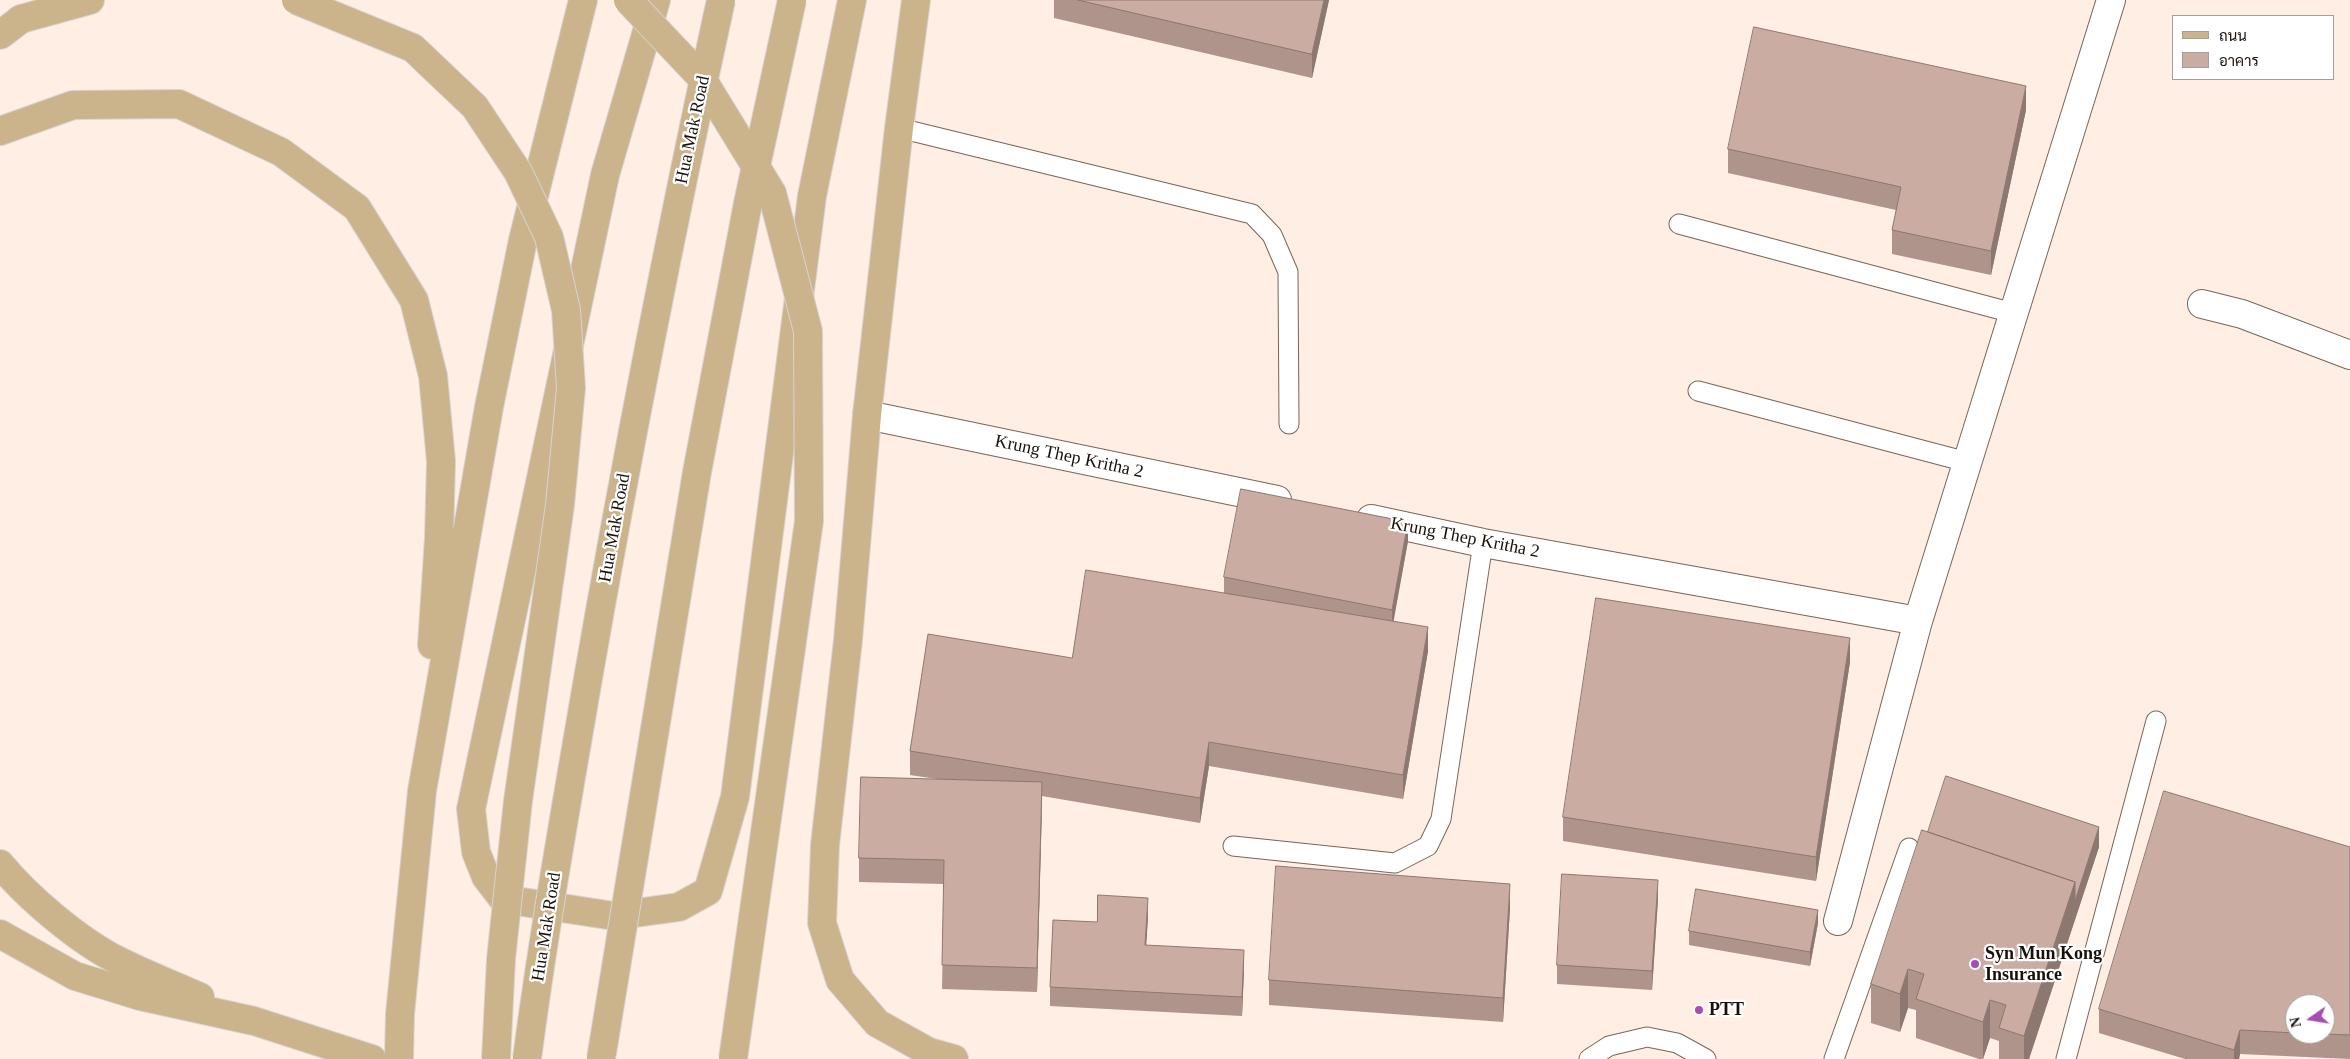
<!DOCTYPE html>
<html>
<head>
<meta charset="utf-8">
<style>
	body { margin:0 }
	#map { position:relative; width:2350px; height:1059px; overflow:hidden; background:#feeee3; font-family:"Times New Roman",Sarabun,serif }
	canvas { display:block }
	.legend { position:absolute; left:2172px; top:15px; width:162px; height:65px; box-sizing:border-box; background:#fff; border:1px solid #a39f9d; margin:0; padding:6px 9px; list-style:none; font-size:15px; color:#19100a }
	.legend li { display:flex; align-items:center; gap:10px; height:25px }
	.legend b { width:25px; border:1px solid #a39f9d }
	.north { position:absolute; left:2285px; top:994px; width:50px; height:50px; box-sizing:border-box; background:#fff; border:1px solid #a39f9d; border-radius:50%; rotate:257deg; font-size:14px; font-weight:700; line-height:20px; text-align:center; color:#19100a }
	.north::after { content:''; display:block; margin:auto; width:18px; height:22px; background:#a64cb7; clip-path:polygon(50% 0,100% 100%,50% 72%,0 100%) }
</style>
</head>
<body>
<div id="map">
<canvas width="2350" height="1059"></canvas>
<ul class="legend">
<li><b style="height:6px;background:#cbb38c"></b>ถนน</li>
<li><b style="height:14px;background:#caaca2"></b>อาคาร</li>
</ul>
<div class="north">N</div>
</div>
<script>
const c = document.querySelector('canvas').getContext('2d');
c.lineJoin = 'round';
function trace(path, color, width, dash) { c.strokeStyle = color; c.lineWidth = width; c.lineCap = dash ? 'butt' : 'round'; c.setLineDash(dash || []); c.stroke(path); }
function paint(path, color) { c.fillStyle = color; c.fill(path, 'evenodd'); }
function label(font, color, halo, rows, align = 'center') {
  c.font = font + ' "Times New Roman",serif'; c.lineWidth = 4.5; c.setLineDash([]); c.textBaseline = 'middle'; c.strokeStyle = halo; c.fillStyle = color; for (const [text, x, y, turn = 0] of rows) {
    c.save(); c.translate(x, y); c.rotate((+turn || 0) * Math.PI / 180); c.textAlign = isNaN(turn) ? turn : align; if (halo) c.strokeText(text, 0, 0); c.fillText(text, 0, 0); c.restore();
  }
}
const lane = new Path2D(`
	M899,128L1252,214L1272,235L1288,272L1289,424
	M1679,224L2013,313
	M1698,391L1967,462
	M1233,846L1395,863L1428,846L1441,819L1483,543
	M1589,1059L1609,1046L1647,1037L1677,1043L1706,1059
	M1834,1059L1909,848
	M2066,1059L2156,721`);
const street = new Path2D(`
	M2202,304L2242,314L2350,355
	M867,415L1277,500
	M1371,519L1483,543L1918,621
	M1838,921L1918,621L2111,0`);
const primary = new Path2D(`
	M656,0L605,175L471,809L476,852L486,877L503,899L614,916L679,907L708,891L735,797L812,196L852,0
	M916,0L899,128L867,415L848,640L825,845L822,923L840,980L877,1023L929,1052L954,1059
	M0,35L21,19L90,0
	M0,131L73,105L179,104L281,152L357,208L414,300L433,376L441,461L439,538L432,645
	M0,864C28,898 79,941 119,961C145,974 173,985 200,997
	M0,934L75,976L140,996L254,1021L372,1059
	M399,1059L400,1014L422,791L489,407L523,240L583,0`);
const primaryBridge = new Path2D(`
	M296,0L413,48L475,107L518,172L549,237L566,310L571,388L560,505L518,801L501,959L496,1059
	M628,0L701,77L772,193L808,331L809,521L733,1059
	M527,1059C543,936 565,813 586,690C626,459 671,229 721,0
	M601,1059L697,472L748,203L792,0`);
const wall = new Path2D(`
	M1054,0H1329L1312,78L1054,18Z
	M2026,110L1991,275L1892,254V230L1896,210L1728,173V149Z
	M1408,541L1393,621L1428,651L1403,799L1209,766L1200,823L1042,796L1037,992L942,989L944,884L859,882V858L937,779L910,775V751L1072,658L1224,593V577Z
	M1850,662L1816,881L1563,841V817Z
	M1928,832L2099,847L2029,1059H1999V1041L1990,1038L1983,1059H1979L1916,1038V1010L1908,1008L1900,1032L1871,1023V984Z
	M2350,847V1059L2240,1054L2239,1059H2185L2099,1033V1009ZM2295,1004L2325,1034H2295Z
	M1658,899L1652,990L1557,984V965Z
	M1510,908L1503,1022L1269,1005V980Z
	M1148,917L1146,945L1244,970L1242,1016L1050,1006V987L1097,922Z
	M1818,923L1810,966L1689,945V931Z`);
const shadedWall = new Path2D(`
	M1324,0H1329L1312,78V54Z
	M2026,86V110L1991,275V251Z
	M1408,522V541L1392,630V610Z
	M1428,627V651L1403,799V775Z
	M1850,638V662L1816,881V857Z
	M1209,742V766L1200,823V798Z
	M1042,782V806L1037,992V968Z
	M2099,827V847L2029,1059H2024V1036L2075,882Z
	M1658,880V899L1652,990V971Z
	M1510,884V908L1503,1022V998Z
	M1148,898V917L1145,964V945Z
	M1818,910V923L1810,966V952Z
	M1244,950V970L1242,1016V997Z
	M1908,969V1008L1900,1032V994Z
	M1990,1000V1038L1983,1059V1022Z
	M2240,1030V1054L2239,1059H2234V1050Z`);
const building = new Path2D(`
	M1078,0H1324L1312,54Z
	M1754,27L2026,86L1991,251L1892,230L1901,187L1728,149Z
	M1241,489L1408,522L1392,610L1224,577Z
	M1086,570L1428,627L1403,775L1209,742L1200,798L910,751L928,634L1072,658Z
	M1596,598L1850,638L1816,857L1563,817Z
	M1946,776L2099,827L2075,901V882L1928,832Z
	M861,777L1042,782L1037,968L942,965L944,860L859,858Z
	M2164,791L2350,847V1035L2325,1034V1004H2295V1033L2240,1030L2234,1050L2099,1009Z
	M1922,830L2075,882L2024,1036L1999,1028L2006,1005L1990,1000L1983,1022L1916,999L1924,974L1908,969L1900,994L1871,984Z
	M1276,866L1510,884L1503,998L1269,980Z
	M1562,874L1658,880L1652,971L1557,965Z
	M1696,889L1818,910L1810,952L1689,931Z
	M1098,895L1148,898L1145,945L1244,950L1242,997L1050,987L1053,920L1097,922Z`);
const markers = [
	[1975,964,5,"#a64cb7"],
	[1699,1010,5,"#a64cb7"]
];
const streetNames = [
	["Hua Mak Road",693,130,-78],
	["Krung Thep Kritha 2",1069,457,12],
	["Hua Mak Road",615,528,-80],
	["Krung Thep Kritha 2",1465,538,11],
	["Hua Mak Road",547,927,-81]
];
const poiNames = [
	["Syn Mun Kong",1985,954],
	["Insurance",1985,975],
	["PTT",1709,1010]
];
trace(lane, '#7b6555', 21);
trace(street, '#7b6555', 30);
trace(primary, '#d6d4d3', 30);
trace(lane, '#fff', 19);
trace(street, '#fff', 28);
trace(primary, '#cbb38c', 28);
trace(primaryBridge, '#d6d4d3', 30, []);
trace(primaryBridge, '#cbb38c', 28);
paint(wall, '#ae948b');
paint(shadedWall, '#8d7871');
paint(building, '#caaca2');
trace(building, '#8d7871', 1);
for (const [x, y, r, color] of markers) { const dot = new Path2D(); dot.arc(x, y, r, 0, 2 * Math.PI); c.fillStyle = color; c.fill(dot); trace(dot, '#fff', 2); }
label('18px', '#19100a', '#fff', streetNames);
label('bold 18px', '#19100a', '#fff', poiNames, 'left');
</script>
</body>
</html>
